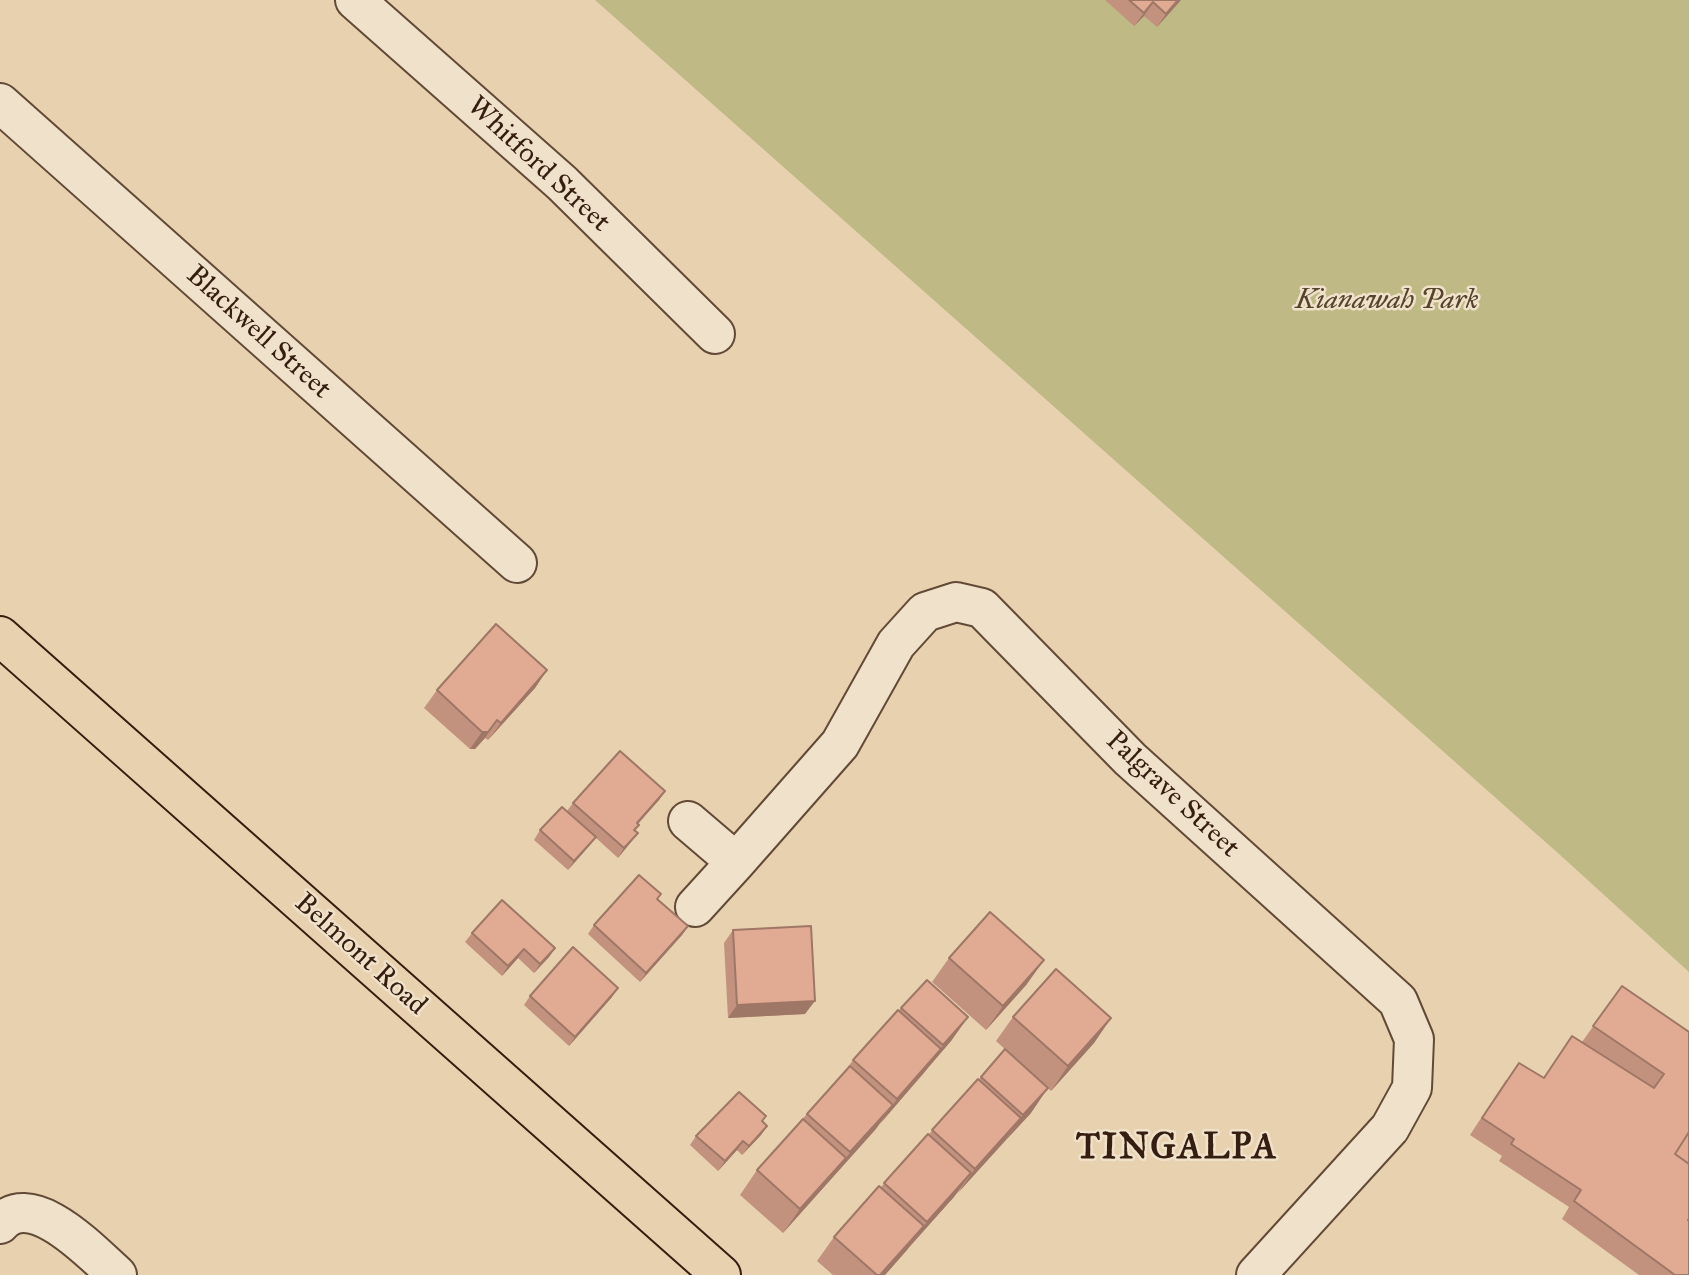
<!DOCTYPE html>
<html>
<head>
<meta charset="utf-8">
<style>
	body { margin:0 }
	canvas { display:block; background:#e7d1ae }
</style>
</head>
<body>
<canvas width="1689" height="1275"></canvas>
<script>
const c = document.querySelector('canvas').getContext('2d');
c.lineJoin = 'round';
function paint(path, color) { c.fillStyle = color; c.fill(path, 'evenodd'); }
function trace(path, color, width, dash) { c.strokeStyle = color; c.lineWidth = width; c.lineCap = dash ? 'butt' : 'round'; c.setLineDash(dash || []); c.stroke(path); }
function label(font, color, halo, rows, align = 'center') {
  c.font = font + ' "IM FELL Great Primer",serif'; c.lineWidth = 5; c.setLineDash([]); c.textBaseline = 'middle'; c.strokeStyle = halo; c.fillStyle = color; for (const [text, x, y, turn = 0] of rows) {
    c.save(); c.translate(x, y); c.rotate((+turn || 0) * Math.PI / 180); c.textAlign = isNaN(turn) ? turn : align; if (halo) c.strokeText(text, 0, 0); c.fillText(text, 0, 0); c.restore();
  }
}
const green = new Path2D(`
	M595,0H1689V972L1559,854Z`);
const minor = new Path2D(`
	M355,0L562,183L715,334
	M0,103L517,563
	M688,821L736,862L695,907
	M736,862L840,744L896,644L925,612L956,602L982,608L1130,759L1398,1001L1414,1039L1412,1088L1390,1128L1256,1275
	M0,1224C32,1187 93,1254 117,1275`);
const major = new Path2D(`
	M0,636L721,1275`);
const wall = new Path2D(`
	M1105,0H1181L1157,27L1144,16L1134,26Z
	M547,670L535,688L488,740L485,738L475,749H470L424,708L437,690Z
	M665,791L659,800L638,824L639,825L635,831L638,833L618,858L595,837L589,846L568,870L534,840L540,830L567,811L573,803Z
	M661,894L658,899L688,926L682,935L640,982L588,934L594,925Z
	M733,930L805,1014L728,1018L724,943Z
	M472,933L555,948L549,957L534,973L518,958L502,976L465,942Z
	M949,958L1027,984L986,1030L932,982Z
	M1622,986L1689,1032V1275H1639L1562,1219L1569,1207L1499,1161L1502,1156L1470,1135L1506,1080L1543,1078L1582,1042Z
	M530,996L612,997L569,1046L524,1005Z
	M901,1008L968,1017L951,1041L930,1065L924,1073L783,1233L740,1195L757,1170L845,1071L853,1060Z
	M1013,1017L1111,1018L1094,1043L1051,1091L996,1041Z
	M981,1077L1031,1113L958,1192L885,1275H833L817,1261L834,1237L881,1187Z
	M766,1116L762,1121L767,1126L761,1135L742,1155L737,1150L718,1171L690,1145L696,1136Z`);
const shadedWall = new Path2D(`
	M1178,0H1181L1157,27L1166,14Z
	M1153,2L1144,16L1134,26L1144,13Z
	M547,670L535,688L488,740L501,723Z
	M497,720L485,738L475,749H470L482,732Z
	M665,791L659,800L630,832L637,823Z
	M638,833L631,842L618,858L624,848Z
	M596,837L589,846L568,870L574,861Z
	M688,926L682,935L640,982L646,973Z
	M555,948L549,957L534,973L540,964Z
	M524,949L518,958L502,976L508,966Z
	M1044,960L1027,984L986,1030L1003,1006Z
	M618,988L612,997L569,1046L575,1037Z
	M815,1001L805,1014L728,1018L737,1005Z
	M968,1017L951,1041L880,1124L897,1099Z
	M1111,1018L1094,1043L1051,1091L1068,1066Z
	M1048,1088L1031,1113L1006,1140L1023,1115Z
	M893,1105L876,1129L783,1233L800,1209Z
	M1021,1118L1004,1142L958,1193L975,1169Z
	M767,1126L761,1135L742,1155L749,1146Z
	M743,1141L737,1150L718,1171L725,1161Z
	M971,1173L954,1197L910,1246L927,1222Z
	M924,1226L907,1250L885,1275H880Z`);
const building = new Path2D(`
	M1129,0H1178L1166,14L1153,2L1144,13Z
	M496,624L547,670L501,723L497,720L488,732H482L437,690Z
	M620,751L665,791L637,823L639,825L634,830L638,833L624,848L573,803Z
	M562,807L596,837L574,861L540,830Z
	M639,875L661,894L657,899L688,926L646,973L594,925Z
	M502,900L555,948L540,964L524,949L508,966L472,933Z
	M990,912L1044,960L1003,1006L949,958Z
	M811,926L815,1001L737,1005L733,930Z
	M573,947L618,988L575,1037L530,996Z
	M1056,969L1111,1018L1068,1066L1013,1017Z
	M927,980L968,1017L943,1045L901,1008Z
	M1622,986L1689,1032V1132L1675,1154L1689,1164V1219L1688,1220L1689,1221V1275H1675L1574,1201L1581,1190L1511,1144L1514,1139L1482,1118L1519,1063L1544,1078L1572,1036L1654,1088L1664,1074L1593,1026Z
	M898,1010L941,1049L897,1099L853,1060Z
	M1005,1049L1048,1088L1023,1115L981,1077Z
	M850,1066L893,1105L850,1152L807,1114Z
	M978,1079L1021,1118L975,1169L932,1130Z
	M739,1092L766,1116L762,1121L767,1126L749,1146L743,1141L725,1161L696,1136Z
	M803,1119L846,1158L800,1209L757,1170Z
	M1689,1132V1164L1675,1154Z
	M928,1134L971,1173L927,1222L884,1183Z
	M879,1186L924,1226L880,1275H877L834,1237Z`);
const streetNames = [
	["Whitford Street",538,165,43],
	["Blackwell Street",258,333,42],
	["Palgrave Street",1172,795,43],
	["Belmont Road",360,955,42]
];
const parkNames = [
	["Kianawah Park",1387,301]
];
const districtNames = [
	["TINGALPA",1177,1149]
];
paint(green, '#beb985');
trace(minor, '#624a37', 42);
trace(major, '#351d0f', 42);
trace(minor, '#efe1ca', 38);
trace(major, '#e7d1ae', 38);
paint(wall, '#c2927e');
paint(shadedWall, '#9e7766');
paint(building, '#e1aa92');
trace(building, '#9e7766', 2);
label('28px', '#351d0f', '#efe1ca', streetNames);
label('italic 28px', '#57442c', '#efe1ca', parkNames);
c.letterSpacing = '2px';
label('bold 35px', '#351d0f', '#efe1ca', districtNames);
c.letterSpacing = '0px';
</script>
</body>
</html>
